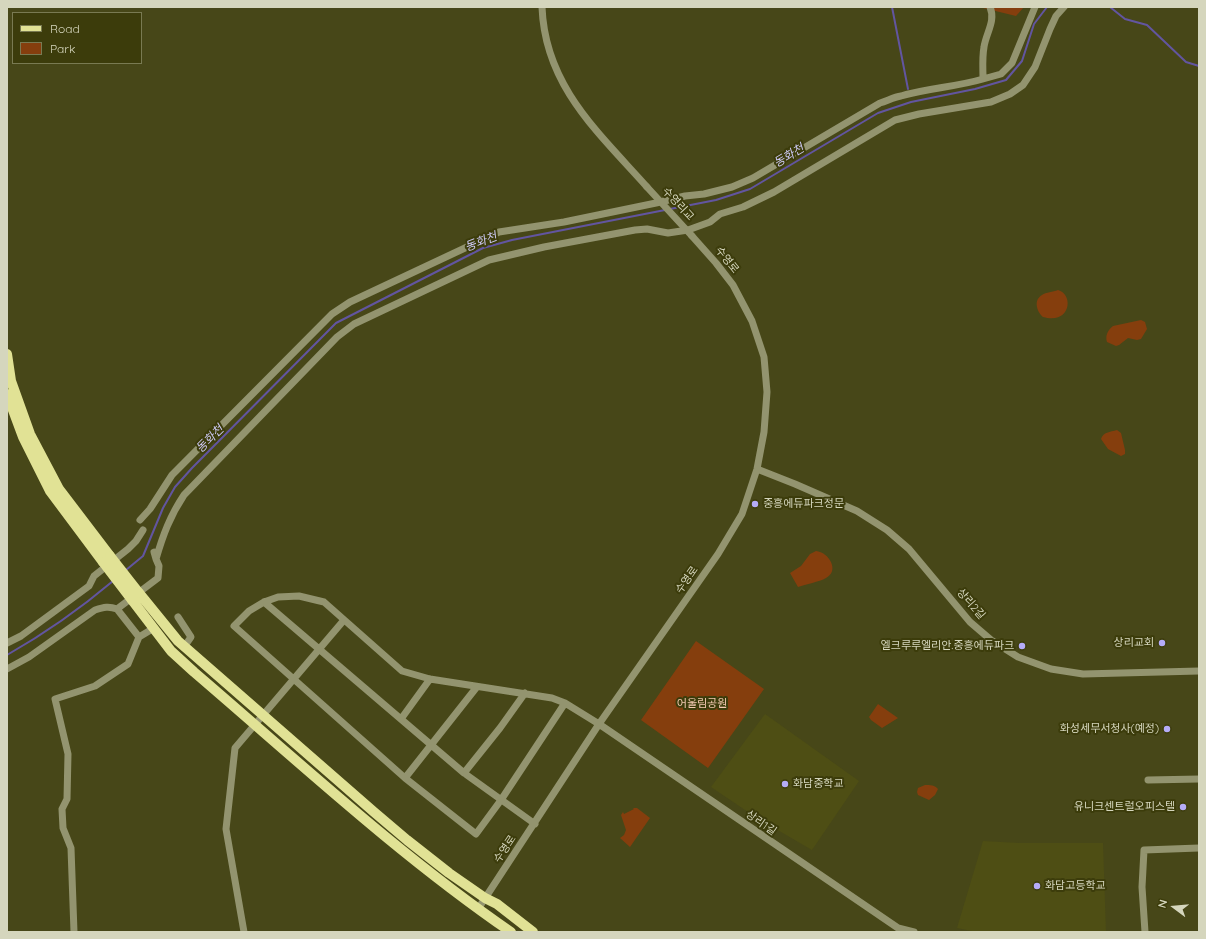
<!DOCTYPE html>
<html>
<head>
<meta charset="utf-8">
<style>
	body { margin:0 }
	#map { position:relative; width:1206px; height:939px; overflow:hidden; background:#474718; font-family:Quicksand,sans-serif }
	canvas { display:block }
	.frame { position:absolute; inset:0; border:8px solid #d5d6bd; pointer-events:none }
	.legend { position:absolute; left:12px; top:12px; width:130px; height:52px; box-sizing:border-box; background:#3c3c0b; border:1px solid #797a52; margin:0; padding:5px 7px; list-style:none; font-size:12px; color:#d5d6bd }
	.legend li { display:flex; align-items:center; gap:8px; height:20px }
	.legend b { width:20px; border:1px solid #797a52 }
	.north { position:absolute; left:1154px; top:887px; width:40px; height:40px; -webkit-text-stroke:3px #3c3c0b; paint-order:stroke; rotate:286deg; font-size:11px; font-weight:700; line-height:16px; text-align:center; color:#d5d6bd }
	.north::after { content:''; display:block; margin:auto; width:14px; height:18px; background:#d5d6bd; clip-path:polygon(50% 0,100% 100%,50% 72%,0 100%) }
</style>
</head>
<body>
<div id="map">
<canvas width="1206" height="939"></canvas>
<div class="frame"></div>
<ul class="legend">
<li><b style="height:5px;background:#e1e295"></b>Road</li>
<li><b style="height:11px;background:#853e0d"></b>Park</li>
</ul>
<div class="north">N</div>
</div>
<script>
const c = document.querySelector('canvas').getContext('2d');
c.lineJoin = 'round';
function paint(path, color) { c.fillStyle = color; c.fill(path, 'evenodd'); }
function trace(path, color, width, dash) { c.strokeStyle = color; c.lineWidth = width; c.lineCap = dash ? 'butt' : 'round'; c.setLineDash(dash || []); c.stroke(path); }
function label(font, color, halo, rows, align = 'center') {
  c.font = font + ' Quicksand,"Noto Sans KR",sans-serif'; c.lineWidth = 4; c.setLineDash([]); c.textBaseline = 'middle'; c.strokeStyle = halo; c.fillStyle = color; for (const [text, x, y, turn = 0] of rows) {
    c.save(); c.translate(x, y); c.rotate((+turn || 0) * Math.PI / 180); c.textAlign = isNaN(turn) ? turn : align; if (halo) c.strokeText(text, 0, 0); c.fillText(text, 0, 0); c.restore();
  }
}
const built = new Path2D(`
	M765,714L859,781L812,850L757,818L711,787Z
	M983,841L1019,843H1103L1106,932H976L957,928Z`);
const green = new Path2D(`
	M979,7H1024L1016,16Z
	M1058,290C1074,294 1071,325 1043,317C1037,312 1033,300 1042,295C1046,292 1053,292 1058,290Z
	M1141,320L1145,322L1147,329L1141,339L1137,340L1128,338L1119,345L1116,346L1107,342C1105,335 1108,330 1113,326Z
	M1117,430L1121,433L1125,450V454L1121,456L1108,449L1101,439C1103,432 1110,432 1117,430Z
	M816,551C829,552 840,571 826,578C819,582 806,584 798,587L790,573L801,566L810,554Z
	M696,641L764,689L708,768L641,720Z
	M878,704L898,718L882,728L871,720L869,717Z
	M925,785C930,785 935,785 938,789L935,795L929,800L918,795L917,792L918,788Z
	M633,808H637L650,818L630,847L620,838L624,835L626,830L621,815L623,812L624,814L634,809Z`);
const stream = new Path2D(`
	M892,7L908,89
	M1110,7L1125,19L1147,25L1186,62L1199,66
	M670,209L716,200L750,189L878,113L911,102L975,89L1006,80L1022,61L1034,24L1047,7
	M126,570L143,556L163,508L175,487L192,468L336,323L483,248L512,240L665,210
	M7,655C44,634 81,608 113,581`);
const minor = new Path2D(`
	M542,7C545,86 598,132 647,187
	M983,79L1001,74L1012,63L1035,7
	M757,469L795,484L857,511L887,530L909,549L970,622L991,640L1018,657L1051,669L1083,674L1199,671
	M140,520L150,509L172,475L332,314L350,302L499,232L564,222L656,203L685,196L704,194L732,187L753,178L880,103C887,101 894,97 901,96C928,88 956,87 983,79C983,68 982,58 984,47C986,33 996,21 990,7
	M154,552L156,559C163,535 170,516 184,495L337,337L354,324L489,260L544,247L635,230L647,229L668,233L688,230L710,222L720,214L743,207L774,192L895,120L919,114L991,102L1010,94L1023,85L1035,67L1050,29L1056,16L1064,7
	M264,602L464,773L535,824
	M117,609L139,637
	M178,617L191,637L184,647
	M7,643L21,636L89,586L94,576L128,549L136,541L143,530
	M7,669L29,657L95,610C104,607 109,606 117,609L158,578L159,566L156,559
	M565,703L501,800L476,834L405,778L234,626L249,611L264,602L278,597L299,596L324,602L402,671L430,679L552,698L565,703L599,724L898,928L914,932
	M401,719L430,679
	M464,773L500,728L525,693
	M405,778L476,688
	M1148,780L1199,779
	M478,909L599,724L718,554L742,514L757,469L764,432L767,392L764,357L752,321L733,285L716,263L692,236
	M74,932L71,848L63,828L62,809L67,799L68,754L55,699L95,686L128,664L139,637L154,628
	M244,932L226,829L235,748L344,620
	M1145,932L1142,887L1144,850L1199,848`);
const major = new Path2D(`
	M7,354L11,381L30,434L59,489L110,556
	M7,394L23,437L50,491L103,562
	M139,593L178,641L374,812L407,840L449,873L485,898L497,904L533,932
	M132,600L171,651L194,672C298,761 399,855 511,932`);
const minorBridge = new Path2D(`
	M647,187L692,236`);
const majorBridge = new Path2D(`
	M110,556L139,593
	M103,562L132,600`);
const markers = [
	[755,504,4,"#b5acf8"],
	[1162,643,4,"#b5acf8"],
	[1022,646,4,"#b5acf8"],
	[1167,729,4,"#b5acf8"],
	[785,784,4,"#b5acf8"],
	[1183,807,4,"#b5acf8"],
	[1037,886,4,"#b5acf8"]
];
const streetNames = [
	["수영리교",678,204,47],
	["수영로",727,260,51],
	["수영로",687,580,-55],
	["상리2길",971,604,49],
	["상리1길",761,823,35],
	["수영로",505,849,-56]
];
const poiNames = [
	["중흥에듀파크정문",763,504,"left"],
	["상리교회",1154,643],
	["엘크루루엘리안.중흥에듀파크",1014,646],
	["화성세무서청사(예정)",1159,729],
	["화담중학교",793,784,"left"],
	["유니크센트럴오피스텔",1175,807],
	["화담고등학교",1045,886,"left"]
];
const parkNames = [
	["어울림공원",702,704]
];
const waterNames = [
	["동화천",789,156,-31],
	["동화천",481,242,-21],
	["동화천",210,439,-45]
];
paint(built, '#4e4e14');
paint(green, '#853e0d');
trace(stream, '#6255a0', 2);
trace(minor, '#93946f', 7);
trace(major, '#e1e295', 10);
trace(minorBridge, '#93946f', 7);
trace(majorBridge, '#e1e295', 10);
for (const [x, y, r, color] of markers) { const dot = new Path2D(); dot.arc(x, y, r, 0, 2 * Math.PI); c.fillStyle = color; c.fill(dot); trace(dot, '#3c3c0b', 1.5); }
label('11px', '#d5d6bd', '#3c3c0b', streetNames);
label('11px', '#d5d6bd', '#3c3c0b', poiNames, 'right');
label('11px', '#f4c9b2', '#3c3c0b', parkNames);
label('italic 12px', '#ccc8f2', '#3c3c0b', waterNames);
</script>
</body>
</html>
